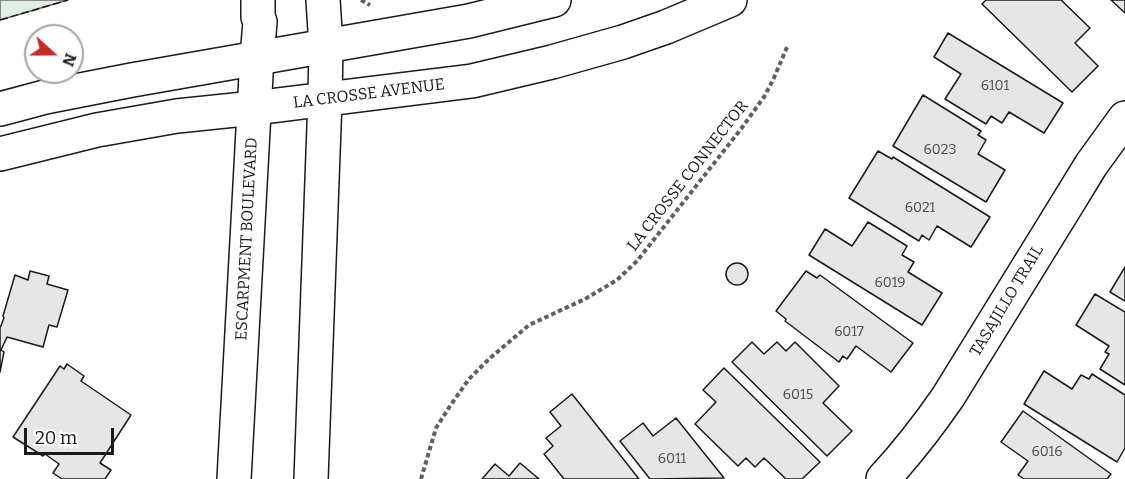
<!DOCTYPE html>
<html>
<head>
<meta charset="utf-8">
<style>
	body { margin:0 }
	#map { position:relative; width:1125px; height:479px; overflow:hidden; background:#fff; font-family:Bitter,serif }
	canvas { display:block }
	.north { position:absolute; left:24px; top:24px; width:60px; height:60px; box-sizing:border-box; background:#fff; border:2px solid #a3a3a3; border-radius:50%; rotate:111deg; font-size:16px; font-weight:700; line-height:24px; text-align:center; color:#1a1a1a }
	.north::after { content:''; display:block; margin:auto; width:21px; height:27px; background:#c62828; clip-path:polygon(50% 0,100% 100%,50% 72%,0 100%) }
	.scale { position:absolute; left:24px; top:428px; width:90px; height:27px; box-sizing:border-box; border:3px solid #1a1a1a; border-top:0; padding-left:8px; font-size:18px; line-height:21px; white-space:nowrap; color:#1a1a1a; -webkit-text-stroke:4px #fff; paint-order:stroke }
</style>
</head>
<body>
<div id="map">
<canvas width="1125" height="479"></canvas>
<div class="north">N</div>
<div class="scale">20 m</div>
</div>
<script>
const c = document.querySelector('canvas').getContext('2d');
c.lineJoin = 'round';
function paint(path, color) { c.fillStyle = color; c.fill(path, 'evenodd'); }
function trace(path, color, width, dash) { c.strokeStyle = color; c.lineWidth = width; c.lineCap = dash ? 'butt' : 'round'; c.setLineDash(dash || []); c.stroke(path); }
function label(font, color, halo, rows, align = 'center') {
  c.font = font + ' Bitter,serif'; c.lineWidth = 4.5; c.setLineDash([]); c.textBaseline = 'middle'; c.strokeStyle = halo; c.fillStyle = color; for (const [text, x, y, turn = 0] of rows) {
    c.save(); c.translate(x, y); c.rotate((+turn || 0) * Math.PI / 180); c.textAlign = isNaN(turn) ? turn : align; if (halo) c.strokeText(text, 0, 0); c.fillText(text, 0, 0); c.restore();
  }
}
const green = new Path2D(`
	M0,0H68L0,20Z`);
const building = new Path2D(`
	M986,0H1061L1090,28L1075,43L1098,66L1072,92L982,4Z
	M1111,0H1125V13Z
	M948,33L1063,103L1044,133L1009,112L1002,123L991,116L986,124L945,99L961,74L934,57Z
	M923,95L981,131L978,135L986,140L978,154L1005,170L986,202L893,146Z
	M878,151L892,159L893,157L990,217L971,247L937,226L929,240L922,235L919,241L849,198Z
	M868,222L907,246L902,255L914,262L908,272L942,293L922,325L809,255L825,229L852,246Z
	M726 274a11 11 0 1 1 22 0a11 11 0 1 1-22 0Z
	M1125,267V301L1110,292Z
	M30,271L49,276L47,284L68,290L57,327L49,325L43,347L7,337L1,350L4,352L0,372V328L4,318L3,316L15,275L28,280Z
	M806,271L817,278L820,275L913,343L891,372L856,346L847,359L843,356L839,362L785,321L786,319L776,311Z
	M1095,294L1125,312V385L1100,369L1109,354L1105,352L1109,346L1076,325Z
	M752,342L764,354L777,342L786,351L795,342L839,386L823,403L852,431L827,456L732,362Z
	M67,364L84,376L81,381L131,415L100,463L111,470L105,479H62L53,473L59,464L45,454L43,456L13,437L60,366L64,369Z
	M724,368L820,462L802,479H786L764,458L755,467L746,458L738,466L695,424L716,402L703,390Z
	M1044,371L1072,389L1081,375L1089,379L1092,374L1125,395V448L1117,462L1024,404Z
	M572,394L639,479H564L544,454L553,446L546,438L561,426L550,412Z
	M1023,411L1111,474L1107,479H1024L1018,475L1028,461L1001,442Z
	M676,418L724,478L650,479L620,441L643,423L653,436Z
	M520,463L539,479H482L495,464L509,476Z`);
const path = new Path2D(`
	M361,0L370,5
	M421,479L436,428L450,406L469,379L489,359L529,325L585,299L617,280L637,261L741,129L764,97L773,80L788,45`);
const minor = new Path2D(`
	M0,109L45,97L132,80L469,21L554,0
	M0,154L97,130L177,116L254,108L472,81L552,62L623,42L666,27L730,0
	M883,479C907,453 928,426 948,397L1069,201L1091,165L1125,118`);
const major = new Path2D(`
	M234,479L257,57L260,22L258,17V0
	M311,479L325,99L326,46L323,0`);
const fence = new Path2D(`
	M0,20L68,0`);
const numberNames = [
	["6101",995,86],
	["6023",940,150],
	["6021",920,208],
	["6019",890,283],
	["6017",849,332],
	["6015",798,395],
	["6016",1047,452],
	["6011",672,459]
];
const streetNames = [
	["LA CROSSE AVENUE",369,94,-7],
	["LA CROSSE CONNECTOR",688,176,-52],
	["ESCARPMENT BOULEVARD",247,239,-87],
	["TASAJILLO TRAIL",1007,301,-59]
];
paint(green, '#e0efe3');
trace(green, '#6a6a6a', 1.5);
paint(building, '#e6e6e6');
trace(building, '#1a1a1a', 1.5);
trace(minor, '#1a1a1a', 36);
trace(major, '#1a1a1a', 36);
trace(path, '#5f5f5f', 4, [4.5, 3]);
trace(minor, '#fff', 33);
trace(major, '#fff', 33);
trace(fence, '#1a1a1a', 1.5, [8, 3]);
label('14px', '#4d4d4d', null, numberNames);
label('16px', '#1a1a1a', '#fff', streetNames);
</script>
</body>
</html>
